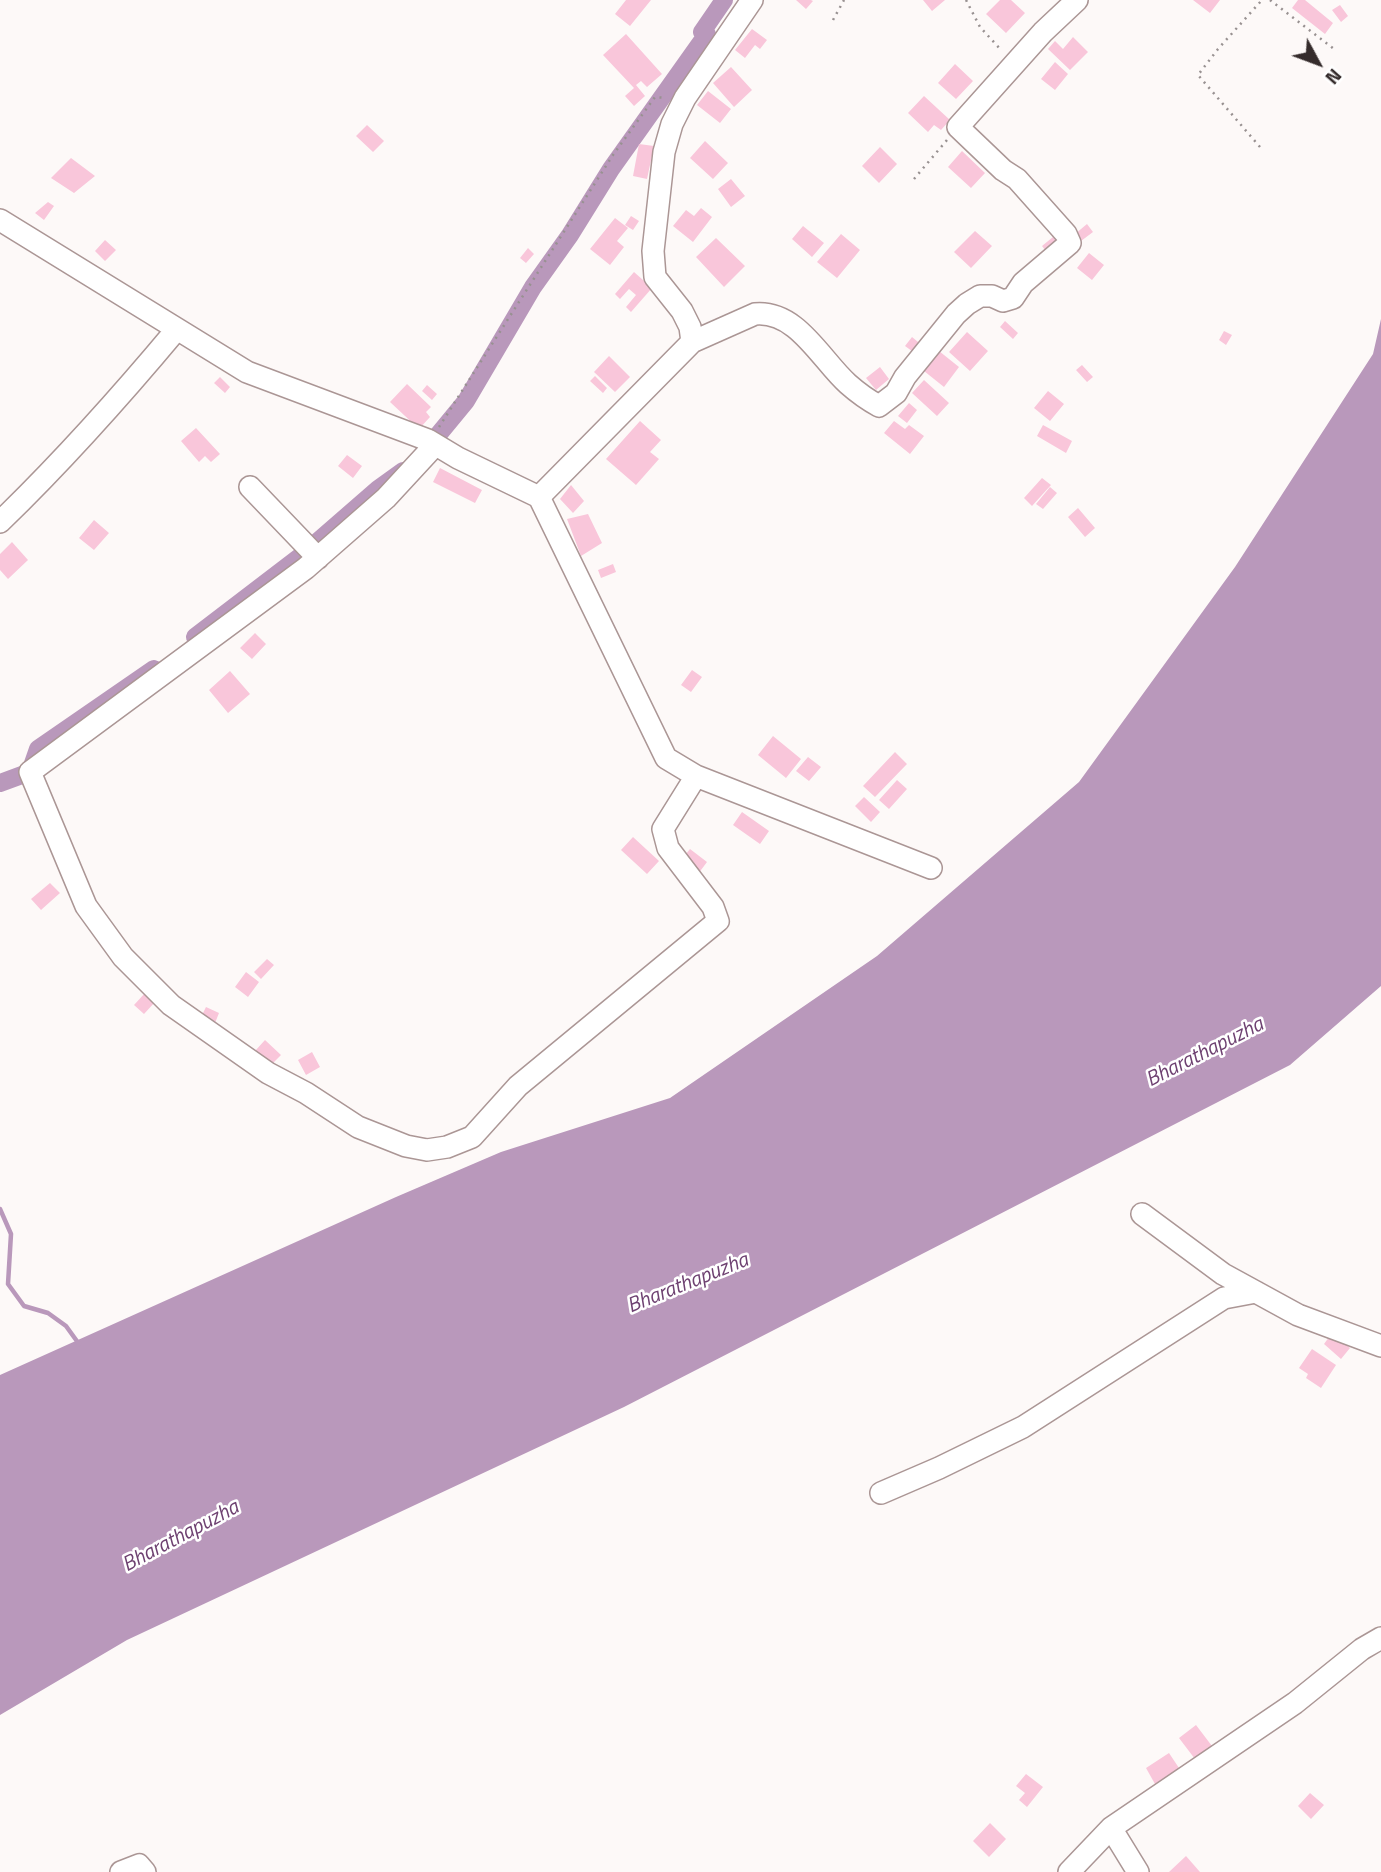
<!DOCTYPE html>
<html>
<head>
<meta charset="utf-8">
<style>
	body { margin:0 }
	#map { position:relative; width:1381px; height:1872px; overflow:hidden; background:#fdf9f8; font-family:"Titillium Web",sans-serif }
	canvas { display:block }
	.north { position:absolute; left:1283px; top:28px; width:70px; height:70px; -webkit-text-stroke:5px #fff; paint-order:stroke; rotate:131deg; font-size:19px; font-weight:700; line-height:28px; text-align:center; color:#352c2c }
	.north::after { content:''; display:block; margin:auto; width:24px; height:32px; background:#352c2c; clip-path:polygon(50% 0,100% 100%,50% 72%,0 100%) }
</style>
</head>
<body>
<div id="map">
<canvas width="1381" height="1872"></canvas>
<div class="north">N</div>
</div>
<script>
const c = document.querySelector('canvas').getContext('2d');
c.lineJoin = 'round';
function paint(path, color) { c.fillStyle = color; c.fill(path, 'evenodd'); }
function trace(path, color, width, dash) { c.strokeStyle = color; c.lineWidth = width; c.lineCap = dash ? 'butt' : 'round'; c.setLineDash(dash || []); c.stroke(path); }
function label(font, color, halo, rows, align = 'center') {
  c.font = font + ' "Titillium Web",sans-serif'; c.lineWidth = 5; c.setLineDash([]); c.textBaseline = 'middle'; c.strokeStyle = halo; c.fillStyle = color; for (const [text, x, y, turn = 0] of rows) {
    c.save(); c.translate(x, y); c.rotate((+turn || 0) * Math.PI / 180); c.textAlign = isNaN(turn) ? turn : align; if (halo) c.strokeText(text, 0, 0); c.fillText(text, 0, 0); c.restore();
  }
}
const water = new Path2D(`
	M1381,319V986L1290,1065L624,1407L127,1640L0,1715V1375L396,1197L501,1152L670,1098L877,956L1079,782L1235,567L1373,354Z`);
const stream = new Path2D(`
	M0,1209L11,1234L8,1284L24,1306L48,1313L66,1326L79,1344`);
const canal = new Path2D(`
	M424,452L466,401L533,287L570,235L611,169L707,34L702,32L724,0
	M195,637L301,556L378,489L403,471
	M0,783L30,772L38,749L154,669`);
const building = new Path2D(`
	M626,0H651L630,26L615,14Z
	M796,0H811L813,1L806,9Z
	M923,0H945L932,11Z
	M1000,0H1011L1025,13L1006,33L986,14Z
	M1193,0H1220L1210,13Z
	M1298,0H1305L1333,23L1325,34L1292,8Z
	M1340,5L1348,16L1341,22L1332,10Z
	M752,29L767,40L760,49L755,45L745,58L735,50Z
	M626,34L662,74L647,87L641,81L636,85L645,96L634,106L625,96L634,88L603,55Z
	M1073,37L1088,52L1070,70L1048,49L1055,41L1063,49Z
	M1055,62L1068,74L1055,90L1041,79Z
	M955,64L973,81L956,99L938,83Z
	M731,67L752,90L734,107L713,83Z
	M708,91L731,109L720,123L697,105Z
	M924,96L950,120L941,130L934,125L928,132L908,113Z
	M367,125L384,141L373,152L356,136Z
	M705,141L728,163L713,179L690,158Z
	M639,144L654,146L647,179L633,176Z
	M880,147L897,164L879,183L862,166Z
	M962,151L985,173L971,188L948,167Z
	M71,158L95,176L74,193L51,178Z
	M731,179L745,196L731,207L718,189Z
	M48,202L54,206L44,220L35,213Z
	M701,208L712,217L693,242L673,226L686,210L694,216Z
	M631,216L639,221L633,230L625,225Z
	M615,218L628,228L617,241L624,247L610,265L590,249Z
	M1087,224L1093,232L1081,241L1075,234Z
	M803,226L824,243L812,257L792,239Z
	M975,231L992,246L971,268L954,252Z
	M841,234L860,250L837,278L817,262Z
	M1053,237L1060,245L1049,255L1042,246Z
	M716,238L745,266L724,287L696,257Z
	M105,240L116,250L105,261L95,251Z
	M528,248L534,254L526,263L520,258Z
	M1089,253L1104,265L1092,280L1077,268Z
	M634,272L652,288L631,312L626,307L636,295L629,289L620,299L615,294Z
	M1005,321L1018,333L1013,339L1000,327Z
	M1224,331L1232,335L1226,345L1219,340Z
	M967,332L988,351L970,371L949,352Z
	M912,337L923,346L916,354L905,346Z
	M939,351L959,367L944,387L924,371Z
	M609,356L630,377L615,392L594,372Z
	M1082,365L1093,377L1087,382L1076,370Z
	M880,367L889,379L876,390L866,378Z
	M595,376L607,388L603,393L590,381Z
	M220,377L230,387L225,393L214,383Z
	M924,380L949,403L937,416L912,393Z
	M407,384L431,407L426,412L430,417L419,429L390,402Z
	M427,385L437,394L432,400L422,391Z
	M1048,391L1064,404L1050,421L1034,408Z
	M909,403L917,410L907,423L898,416Z
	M640,421L661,440L650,452L659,459L636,485L606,459Z
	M894,421L905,429L909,425L924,436L910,454L884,433Z
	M1043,425L1072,441L1066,453L1037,436Z
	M196,428L220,454L211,462L205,456L199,462L181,441Z
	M347,455L362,466L353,478L338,466Z
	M440,468L482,490L475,503L433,482Z
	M1042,478L1051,485L1032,506L1024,498Z
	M571,485L584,501L573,513L560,499Z
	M1050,487L1057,493L1043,509L1036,504Z
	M1078,508L1095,528L1085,537L1068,517Z
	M588,514L602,543L581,556L567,519Z
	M94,520L109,533L94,550L79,538Z
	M12,542L28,560L8,579L0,570V554Z
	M613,564L616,572L601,578L598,570Z
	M255,633L266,644L252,659L240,648Z
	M692,670L702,677L691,692L681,685Z
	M230,671L250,694L228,713L209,690Z
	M773,736L801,759L786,778L758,755Z
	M895,752L907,764L875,797L863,786Z
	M808,757L821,767L809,781L796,771Z
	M897,780L907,789L889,809L879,800Z
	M864,797L880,812L871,822L855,806Z
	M742,812L769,831L760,844L733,825Z
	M633,837L659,861L647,874L621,850Z
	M690,849L707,862L698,874L681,860Z
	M50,883L60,893L41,910L31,899Z
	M267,959L274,965L261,979L254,972Z
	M246,972L259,982L248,997L235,987Z
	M145,993L155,1002L144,1014L134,1005Z
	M206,1007L219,1013L213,1028L199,1021Z
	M265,1040L281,1055L271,1065L255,1051Z
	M312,1052L320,1067L306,1075L298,1060Z
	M1332,1333L1350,1348L1341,1359L1324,1344Z
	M1312,1349L1336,1365L1321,1388L1306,1378L1308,1374L1299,1368Z
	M1196,1725L1215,1750L1198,1763L1179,1738Z
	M1169,1753L1179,1768L1155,1784L1146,1768Z
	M1026,1774L1043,1787L1027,1807L1019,1800L1025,1793L1016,1786Z
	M1310,1793L1324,1805L1311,1819L1298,1806Z
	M990,1823L1006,1839L989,1857L973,1841Z
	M1186,1856L1200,1872H1169Z`);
const path = new Path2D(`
	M966,0L980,27L1002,51
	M1270,0L1334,49
	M833,20L844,0
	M1260,147L1198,75L1218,49L1262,0
	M914,179L947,140
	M439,427L613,155L655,97L666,98`);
const minor = new Path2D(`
	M0,220L247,372L428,440L458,458L539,497L692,342L690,327L682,311L655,277L653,251L664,152L672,124L685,98L752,0
	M692,342L755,314C797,310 821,360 848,384C857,392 868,400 879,406L896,393L905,377L956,314L967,304L980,296H992L1003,301L1013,298L1023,283L1070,243L1066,234L1017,179L1003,170L958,127L1043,32L1077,0
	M435,445L386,498L306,568L30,772L86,906L123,957L171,1005L268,1073L306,1093L358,1127L406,1146L427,1150L447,1147L472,1137L518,1086L718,921L713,907L668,848L663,829L696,776
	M250,487L318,558
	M539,497L666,758L696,776L931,868
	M0,522C63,461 121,396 177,329
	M1142,1214L1223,1274L1298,1315L1381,1346
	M881,1493L939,1468L1023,1427L1224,1298L1256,1292
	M1111,1828L1138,1872
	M121,1872L139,1865L145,1872
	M1069,1872L1111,1828L1295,1703L1362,1649L1381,1638`);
const waterNames = [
	["Bharathapuzha",1205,1053,-27],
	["Bharathapuzha",688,1284,-22],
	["Bharathapuzha",181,1537,-28]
];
paint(water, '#b998bb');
trace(stream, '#b998bb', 4.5);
trace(canal, '#b998bb', 18);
paint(building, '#f9c6da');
trace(minor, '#ab9695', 24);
trace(path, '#989191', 2.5, [2, 5]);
trace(minor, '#fff', 21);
label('italic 21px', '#6e4171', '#fff', waterNames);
</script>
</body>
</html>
